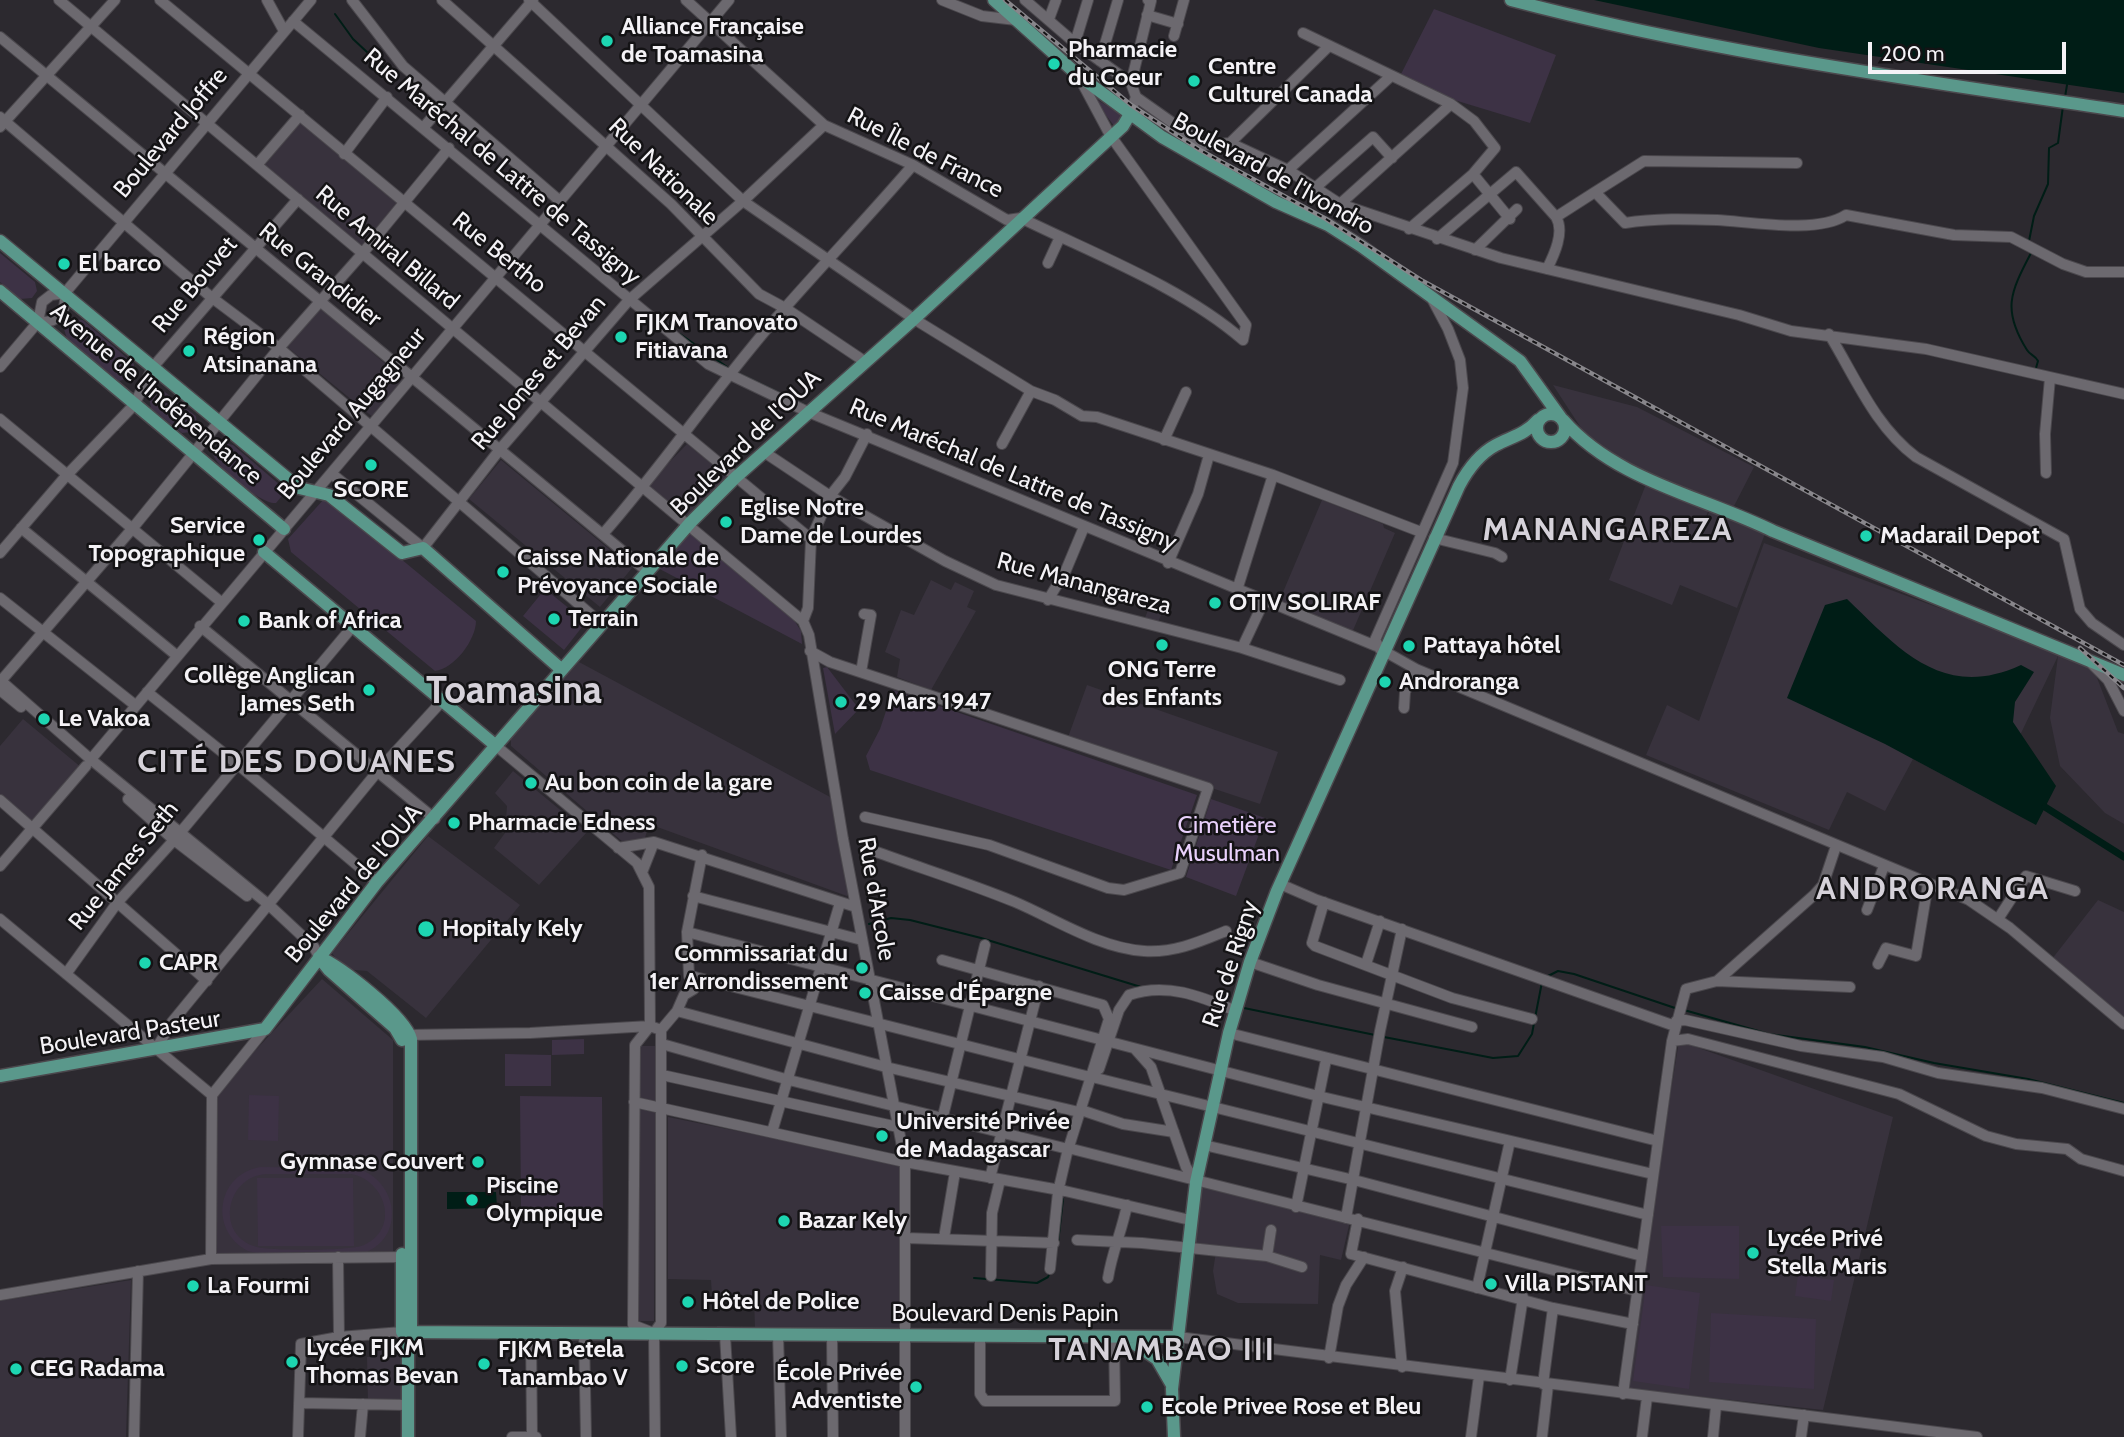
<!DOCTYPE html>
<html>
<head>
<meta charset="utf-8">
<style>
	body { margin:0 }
	#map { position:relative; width:2124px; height:1437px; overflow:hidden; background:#2c292f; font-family:Cabin,sans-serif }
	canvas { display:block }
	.scale { position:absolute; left:1868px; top:42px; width:198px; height:32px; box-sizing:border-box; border:4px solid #f4f2f6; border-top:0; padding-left:9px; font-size:21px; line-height:24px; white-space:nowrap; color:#f4f2f6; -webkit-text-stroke:5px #141315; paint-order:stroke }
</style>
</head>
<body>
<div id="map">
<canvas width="2124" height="1437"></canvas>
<div class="scale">200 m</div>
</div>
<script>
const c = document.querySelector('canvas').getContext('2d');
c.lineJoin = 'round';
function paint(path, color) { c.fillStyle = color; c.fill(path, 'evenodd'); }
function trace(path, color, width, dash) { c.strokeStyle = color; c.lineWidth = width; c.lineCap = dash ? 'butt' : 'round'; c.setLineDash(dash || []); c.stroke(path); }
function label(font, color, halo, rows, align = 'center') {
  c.font = font + ' Cabin,sans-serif'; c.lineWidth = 5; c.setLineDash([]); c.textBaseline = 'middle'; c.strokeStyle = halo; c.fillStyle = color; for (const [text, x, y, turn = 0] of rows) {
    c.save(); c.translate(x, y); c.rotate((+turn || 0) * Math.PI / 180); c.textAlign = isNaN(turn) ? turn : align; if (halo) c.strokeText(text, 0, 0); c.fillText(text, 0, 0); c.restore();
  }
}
const built = new Path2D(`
	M301,122L398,204L362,247L264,166Z
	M320,307L405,381L374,418L286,346Z
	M1553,385L1637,407L1754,467L1733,508L1627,462L1610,451L1583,431Z
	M687,444L735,483L693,521L647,485Z
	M501,460L632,568L600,607L469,499Z
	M1646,484L1709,509L1700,532L1711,508L1766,531L1737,608L1680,585L1672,605L1609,580Z
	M1322,500L1383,524L1384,528L1395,533L1351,635L1278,604Z
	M1764,543L2085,662L2094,670L2118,732L2124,734V824L2105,813L2060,766L2050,718L2058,656L1989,800L1913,759L1885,811L1847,792L1829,830L1646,755L1667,705L1699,721Z
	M931,580L951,590L955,582L974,591L967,607L976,611L931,690L897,677L900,659L885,652L901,610L914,615Z
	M1151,603L1164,607L1158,623L1144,620Z
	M579,662L832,798L850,891L847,896L649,824L645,838L623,842L511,746V737Z
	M1087,685L1278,752L1260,804L1067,740Z
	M23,719L82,768L33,828L0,799V746Z
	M513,771L587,832L539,885L494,848L505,833L507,806L495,793Z
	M428,836L520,905L426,1018L367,971L343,969L332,953Z
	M2098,900L2124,912V1021L2052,959Z
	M322,979L393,1040V1257L216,1256L215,1100L238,1069Z
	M1679,1041L1893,1117L1823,1410L1623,1388Z
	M636,1046H656L654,1321H635Z
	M668,1117L901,1164L902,1335L718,1333L717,1326L755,1328L754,1298L712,1296L711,1280L668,1279Z
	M1198,1184L1350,1221L1341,1260L1320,1255L1318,1304L1238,1303L1217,1294L1213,1271L1216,1252L1191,1246Z
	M131,1280L126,1437H0V1301Z
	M407,1349L406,1404L368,1403L367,1357H377V1350Z`);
const green = new Path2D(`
	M1434,9L1556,55L1530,123L1451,99L1400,76Z
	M1096,99L1123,116L1115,127L1095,101Z
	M0,253L35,282L37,291L32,298L20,299L0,282Z
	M72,319L83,320L134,364L133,377L119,381L67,339L64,329Z
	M161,389L196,416L197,425L192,432L182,433L151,408L149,398Z
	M221,442L233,445L280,485L282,489V496L276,503C262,505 213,466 212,451Z
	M324,499L331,501L476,621C476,640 454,669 435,671L291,552L288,539Z
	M690,531L792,617L801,631L802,644L654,566Z
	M545,589L586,622L564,650L523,616Z
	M827,667L859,709L835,734L823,668Z
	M893,690L1197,795L1171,870L870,770L866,756L880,729Z
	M1211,799L1265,818L1236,896L1186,877Z
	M584,1039V1054L552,1055V1040Z
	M505,1054L551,1055V1086H505Z
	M249,1095L279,1096L278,1141L248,1140Z
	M520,1096L602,1097L603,1212H521Z
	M260,1167L355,1168C395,1177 408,1233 367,1252C355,1257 262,1256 248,1251C209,1231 216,1175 260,1167ZM266,1174H351C385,1180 401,1228 364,1245C351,1251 273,1251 257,1247C215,1236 225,1177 266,1174Z
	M257,1178H353L354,1246H258Z
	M1661,1226H1739V1279L1663,1277Z
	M1798,1275L1834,1280L1831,1301L1795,1296Z
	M1646,1285L1700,1293L1689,1389L1633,1381Z
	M1711,1313L1816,1319L1814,1389L1709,1382Z`);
const water = new Path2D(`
	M1594,0H2124V93L1819,48Z
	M1847,599C1899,649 1943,701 2021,665L2034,672L2015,702L2013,722L2056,786L2036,825L1885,744L1787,698L1825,605Z
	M447,1192H496L497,1208L447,1209Z`);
const stream = new Path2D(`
	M335,14L353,39L396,79
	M2065,97L2067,85
	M2029,241L2034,216L2048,184L2049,148L2058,143L2063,106
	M2031,253C2010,293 2002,310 2027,350C2030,355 2035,355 2038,361L2036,368
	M680,334L730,369
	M738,373L805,405
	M869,924L891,918L910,920L981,938L1141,987
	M1548,976L1558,971L1574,974L1675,1008
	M1244,1008L1375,1035
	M1684,1010L1769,1034L1865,1047L1934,1063L2028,1079L2124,1103
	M1535,1018L1542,982
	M1384,1037L1493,1058L1518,1056L1532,1034L1534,1023
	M1058,1243L1063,1199
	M974,1278L1037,1283L1048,1277L1050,1272`);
const canal = new Path2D(`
	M2045,807L2124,857`);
const minor = new Path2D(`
	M59,0L803,621L809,635L843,839L905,1162V1437
	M160,0L811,539
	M267,0L284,31
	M352,0L403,66L560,201
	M442,0L671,204L759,294L785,308L864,361
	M529,0L743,201L914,319L1031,391L1055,400L1082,416L1097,417L1273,475L1421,532
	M686,0L824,125L913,165L1007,220L1021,218C1094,254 1182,287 1243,340
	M942,0L982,16L1016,20
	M1025,0L1075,43L1131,83L1136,97
	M1147,15L1178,24
	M1049,19L1056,0
	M293,21L708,364L808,412L1376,646
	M1303,33L1451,104L1474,121L1495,148L1473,174L1409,229
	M1174,36L1184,0
	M0,37L648,572
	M1075,43L1088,0
	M1100,61L1118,0
	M1079,77L1110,135L1246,325L1243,340
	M1131,83L1151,1L1148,0
	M1130,114L1136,97L1204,145L1230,143L1288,170L1340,204L1501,258L1739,315L1791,331L1926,349L2124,394
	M0,117L211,297L279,348L602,624
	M0,127L115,0
	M423,128L533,0
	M1230,143L1328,47
	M344,154L387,97
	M257,165L300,115
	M1288,170L1391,76
	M1473,174L1510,219
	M1315,188L1373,137L1392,158
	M1595,192L1644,161L1797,163
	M1340,204L1451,104
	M1437,239L1516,172L1556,217
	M1475,250L1517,209
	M1048,263L1060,237
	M1547,269C1554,255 1565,232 1556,217L1595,192L1625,223C1655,218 1687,219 1717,220C1752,222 1817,234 1846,215L1954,235L2011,237L2063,264L2086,272H2124
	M65,293L311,0
	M65,293C66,314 59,323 38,322L42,302L51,295Z
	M1829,334C1856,378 1874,425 1916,457L2064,539L2080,609L2092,623L2124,645
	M0,367L38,322
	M0,419L221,602
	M1164,440L1186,392
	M1002,444L1031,391
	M764,452L830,496L945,561L996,585L1242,648L1340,680
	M2046,473L2045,434L2050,378
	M332,474L423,548L501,448L629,300L743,201L824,125
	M21,528L176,655
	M280,534L729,0
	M603,534C667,461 720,381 784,309C827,260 871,214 913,165
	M1434,538L1495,553L1502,557
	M0,553L66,476L134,405L153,367L298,199
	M1168,563L1198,494L1209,455
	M1237,590L1273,475
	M0,598L135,705
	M1048,600L1066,570L1084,527
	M803,621L808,608L811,539L830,496L845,477L867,434
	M200,626L435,819
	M1242,648L1264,601
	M1380,649L1375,640L1453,463L1463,388L1460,360L1448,329L1431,297
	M810,651L830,662L1208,788L1180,873L1124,890L1108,888L989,845L865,817
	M1384,651L1416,669L1969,900L2010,928L2124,1024
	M2092,664L2108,680L2124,711
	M861,672L871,615L864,614
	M0,680L88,757
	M0,682L132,529L279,348L362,254L449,148
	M0,690L21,707
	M147,692L236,763L377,882
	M1404,708L1405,692L1416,669
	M495,745L637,863L649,887L650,1026L635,1045L633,1325L651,1332
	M92,758L282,532
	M94,762L269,905L314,947L319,957
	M128,799L174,840L247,896
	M0,800L207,981
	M618,848L654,842L856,907
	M874,851C920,868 969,883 1015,902C1055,919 1099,948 1144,951C1174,953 1199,942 1226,931
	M0,866L86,766
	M643,870L654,842
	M1280,884L1317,900L1675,1026
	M693,896L862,940
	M1324,902L1312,943L1315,946L1452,998L1532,1019
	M1867,910L1884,866
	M0,919L212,1095
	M1998,919L2026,876L2075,891
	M687,932L1318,1096L1653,1174
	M942,960L1103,1005L1109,1019L1067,1153L1058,1192L1050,1269
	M1250,962L1318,985L1472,1027
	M1366,964L1380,921
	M1878,964L1886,948L1916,956L1928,884
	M66,974L117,903L174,840L353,626
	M695,977L1090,1077
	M1717,981L1850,987
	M677,1011L886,1067L1079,1112
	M1676,1021L1685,1020L1801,1046L1883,1057L1938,1073L2042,1088L2124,1109
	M661,1030L677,1011L684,995L694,989L695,977L689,976L687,932L702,855
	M1229,1033L1658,1141
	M405,1035L530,1033L650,1026L661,1030V1323L654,1333
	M1672,1041L1688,1039L1899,1094L1986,1136L2016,1144L2067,1149L2081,1159L2124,1171
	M662,1044L789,1080L1068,1149
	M156,1049L172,1022L378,771L443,700
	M1135,1049L1151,1067L1186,1167L1196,1182
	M1099,1069L1119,1010L1129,995C1166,982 1200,996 1236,1011
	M662,1075L898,1127
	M1096,1078L1648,1215
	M212,1095L265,1029
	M634,1102L905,1162L1065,1191L1190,1220
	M1084,1111L1123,1124L1174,1132
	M943,1116L985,945
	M772,1132L840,903
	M1204,1145L1354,1180L1642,1256
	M1072,1149L1637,1291
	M990,1178L1039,986
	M1296,1207L1326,1060
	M1346,1218L1380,1031L1402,929
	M1358,1219L1351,1254L1553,1308L1633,1324
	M906,1238L1054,1243
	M944,1238L955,1172
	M1077,1240L1142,1243L1267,1256L1302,1267
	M1267,1256L1271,1230
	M338,1257L339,1337
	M211,1259L212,1095
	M991,1276L992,1213L1000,1180
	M1108,1278C1112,1252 1122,1231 1127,1205
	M1477,1288L1510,1141
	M0,1295L211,1259L406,1257
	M531,1333L532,1435
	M584,1333L586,1437
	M654,1333L655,1437
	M778,1334L781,1437
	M832,1334L833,1437
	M725,1335L731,1437
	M980,1335V1394L985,1401H1115L1114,1336
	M1178,1337L1977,1437
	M1329,1358L1338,1306L1346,1285L1364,1257
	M1402,1367L1395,1291L1403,1267
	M1510,1380L1523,1297
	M1543,1384L1553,1308
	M1623,1394L1672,1041L1686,989L1717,981L1814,895L1823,885L1836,846
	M299,1403L408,1405
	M134,1437L138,1271
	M298,1437L301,1344L339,1337L402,1332
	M360,1437L363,1404
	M512,1437H536
	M1471,1437L1479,1376
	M1542,1437L1548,1385
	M1642,1437L1647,1397
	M1713,1437L1716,1406
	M1801,1437L1804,1415`);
const major = new Path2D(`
	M994,0L1079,76L1162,137L1276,202L1328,225L1361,246L1520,361L1561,418
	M1511,0C1711,53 1919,80 2124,111
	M0,241L299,488L329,495L402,553L423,548L562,670
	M0,291L284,529
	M1537 428a14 14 0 1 1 28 0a14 14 0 1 1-28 0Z
	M1563,420C1616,481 1702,496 1773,531L2124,675
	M264,552L495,745
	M319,957C341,967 405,1016 411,1039V1332L408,1349V1437
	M321,960L329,970L395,1028L402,1040
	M0,1076L265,1029L377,882L690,523L735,478L914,319L1123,126L1130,114
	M402,1332L1178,1337
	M402,1332V1254
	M1126,1338L1157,1359L1172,1385
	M1174,1437L1172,1389L1196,1182L1229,1033L1250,962L1277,891L1459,486C1468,469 1479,454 1496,445C1511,437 1526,434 1538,420`);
const rail = new Path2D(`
	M1005,0L1131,105L1200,150L1326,219L1421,280L2124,665
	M2080,648L2124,688`);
const markers = [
	[607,41,7,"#1dd5b1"],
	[1054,64,7,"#1dd5b1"],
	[1194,81,7,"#1dd5b1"],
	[64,264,7,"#1dd5b1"],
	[621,337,7,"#1dd5b1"],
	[189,351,7,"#1dd5b1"],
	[371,465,7,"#1dd5b1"],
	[726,522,7,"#1dd5b1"],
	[1866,536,7,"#1dd5b1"],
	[259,540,7,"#1dd5b1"],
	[503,572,7,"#1dd5b1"],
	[1215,603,7,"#1dd5b1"],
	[554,619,7,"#1dd5b1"],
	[244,621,7,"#1dd5b1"],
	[1162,645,7,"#1dd5b1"],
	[1409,646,7,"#1dd5b1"],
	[1385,682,7,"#1dd5b1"],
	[369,690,7,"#1dd5b1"],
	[841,702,7,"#1dd5b1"],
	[44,719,7,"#1dd5b1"],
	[531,783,7,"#1dd5b1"],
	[454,823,7,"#1dd5b1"],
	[426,929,9,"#1dd5b1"],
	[145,963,7,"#1dd5b1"],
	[862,968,7,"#1dd5b1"],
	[865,993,7,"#1dd5b1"],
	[882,1136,7,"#1dd5b1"],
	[478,1162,7,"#1dd5b1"],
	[472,1200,7,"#1dd5b1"],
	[784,1221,7,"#1dd5b1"],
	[1753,1253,7,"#1dd5b1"],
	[1491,1284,7,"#1dd5b1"],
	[193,1286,7,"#1dd5b1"],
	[688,1302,7,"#1dd5b1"],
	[292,1362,7,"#1dd5b1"],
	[484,1364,7,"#1dd5b1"],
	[682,1366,7,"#1dd5b1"],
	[16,1369,7,"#1dd5b1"],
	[916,1387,7,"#1dd5b1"],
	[1147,1407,7,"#1dd5b1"]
];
const poiNames = [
	["Alliance Française",621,27],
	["de Toamasina",621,55],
	["Pharmacie",1068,50],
	["du Coeur",1068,78],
	["Centre",1208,67],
	["Culturel Canada",1208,95],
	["El barco",78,264],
	["FJKM Tranovato",635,323],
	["Fitiavana",635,351],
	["Région",203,337],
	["Atsinanana",203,365],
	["SCORE",371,490,"center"],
	["Eglise Notre",740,508],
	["Dame de Lourdes",740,536],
	["Service",245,526,"right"],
	["Topographique",245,554,"right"],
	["Madarail Depot",1880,536],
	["Caisse Nationale de",517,558],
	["Prévoyance Sociale",517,586],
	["OTIV SOLIRAF",1229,603],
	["Terrain",568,619],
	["Bank of Africa",258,621],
	["Pattaya hôtel",1423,646],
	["ONG Terre",1162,670,"center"],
	["des Enfants",1162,698,"center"],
	["Collège Anglican",355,676,"right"],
	["James Seth",355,704,"right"],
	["Androranga",1399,682],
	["29 Mars 1947",855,702],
	["Le Vakoa",58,719],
	["Au bon coin de la gare",545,783],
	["Pharmacie Edness",468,823],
	["Hopitaly Kely",442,929],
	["Commissariat du",848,954,"right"],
	["1er Arrondissement",848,982,"right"],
	["CAPR",159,963],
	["Caisse d'Épargne",879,993],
	["Université Privée",896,1122],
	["de Madagascar",896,1150],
	["Gymnase Couvert",464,1162,"right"],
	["Piscine",486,1186],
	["Olympique",486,1214],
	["Bazar Kely",798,1221],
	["Lycée Privé",1767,1239],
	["Stella Maris",1767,1267],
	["Villa PISTANT",1505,1284],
	["La Fourmi",207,1286],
	["Hôtel de Police",702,1302],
	["Lycée FJKM",306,1348],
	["Thomas Bevan",306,1376],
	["FJKM Betela",498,1350],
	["Tanambao V",498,1378],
	["Score",696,1366],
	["CEG Radama",30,1369],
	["École Privée",902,1373,"right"],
	["Adventiste",902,1401,"right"],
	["Ecole Privee Rose et Bleu",1161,1407]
];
const streetNames = [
	["Boulevard Joffre",171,133,-50],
	["Rue Île de France",925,153,27],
	["Rue Maréchal de Lattre de Tassigny",502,167,40],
	["Rue Nationale",663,172,44],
	["Boulevard de l'Ivondro",1273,174,29],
	["Rue Amiral Billard",387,248,40],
	["Rue Bertho",499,253,39],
	["Rue Grandidier",320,275,39],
	["Rue Bouvet",195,285,-50],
	["Rue Jones et Bevan",539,373,-50],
	["Avenue de l'Indépendance",156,394,40],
	["Boulevard Augagneur",352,414,-50],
	["Boulevard de l'OUA",746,443,-44],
	["Rue Maréchal de Lattre de Tassigny",1013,475,23],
	["Rue Manangareza",1084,584,15],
	["Rue James Seth",124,866,-51],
	["Boulevard de l'OUA",354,884,-50],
	["Rue d'Arcole",876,899,80],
	["Rue de Rigny",1231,964,-72],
	["Boulevard Pasteur",130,1033,-9],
	["Boulevard Denis Papin",1005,1314]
];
const parkNames = [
	["Cimetière",1227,826],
	["Musulman",1227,854]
];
const districtNames = [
	["MANANGAREZA",1608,531],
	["CITÉ DES DOUANES",297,763],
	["ANDRORANGA",1933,890],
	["TANAMBAO III",1162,1351]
];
const townNames = [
	["Toamasina",514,692]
];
paint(built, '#38323d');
paint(green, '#3d3245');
paint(water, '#001d16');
trace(stream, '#001d16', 2);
trace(canal, '#001d16', 7);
trace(minor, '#4b484d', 12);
trace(major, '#4b484d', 15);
trace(minor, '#6c696f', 10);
trace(major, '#5a988b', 12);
trace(rail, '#88868b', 4.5);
trace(rail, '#141315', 2, [5]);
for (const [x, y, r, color] of markers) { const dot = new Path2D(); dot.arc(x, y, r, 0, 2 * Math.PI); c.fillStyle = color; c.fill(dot); trace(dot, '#141315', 2.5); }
label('bold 24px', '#f4f2f6', '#141315', poiNames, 'left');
label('24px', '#f4f2f6', '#141315', streetNames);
label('24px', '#e9d1fc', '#141315', parkNames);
c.letterSpacing = '2px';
label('bold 32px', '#d6d2da', '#141315', districtNames);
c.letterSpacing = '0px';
label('bold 38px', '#d6d2da', '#141315', townNames);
</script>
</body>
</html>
